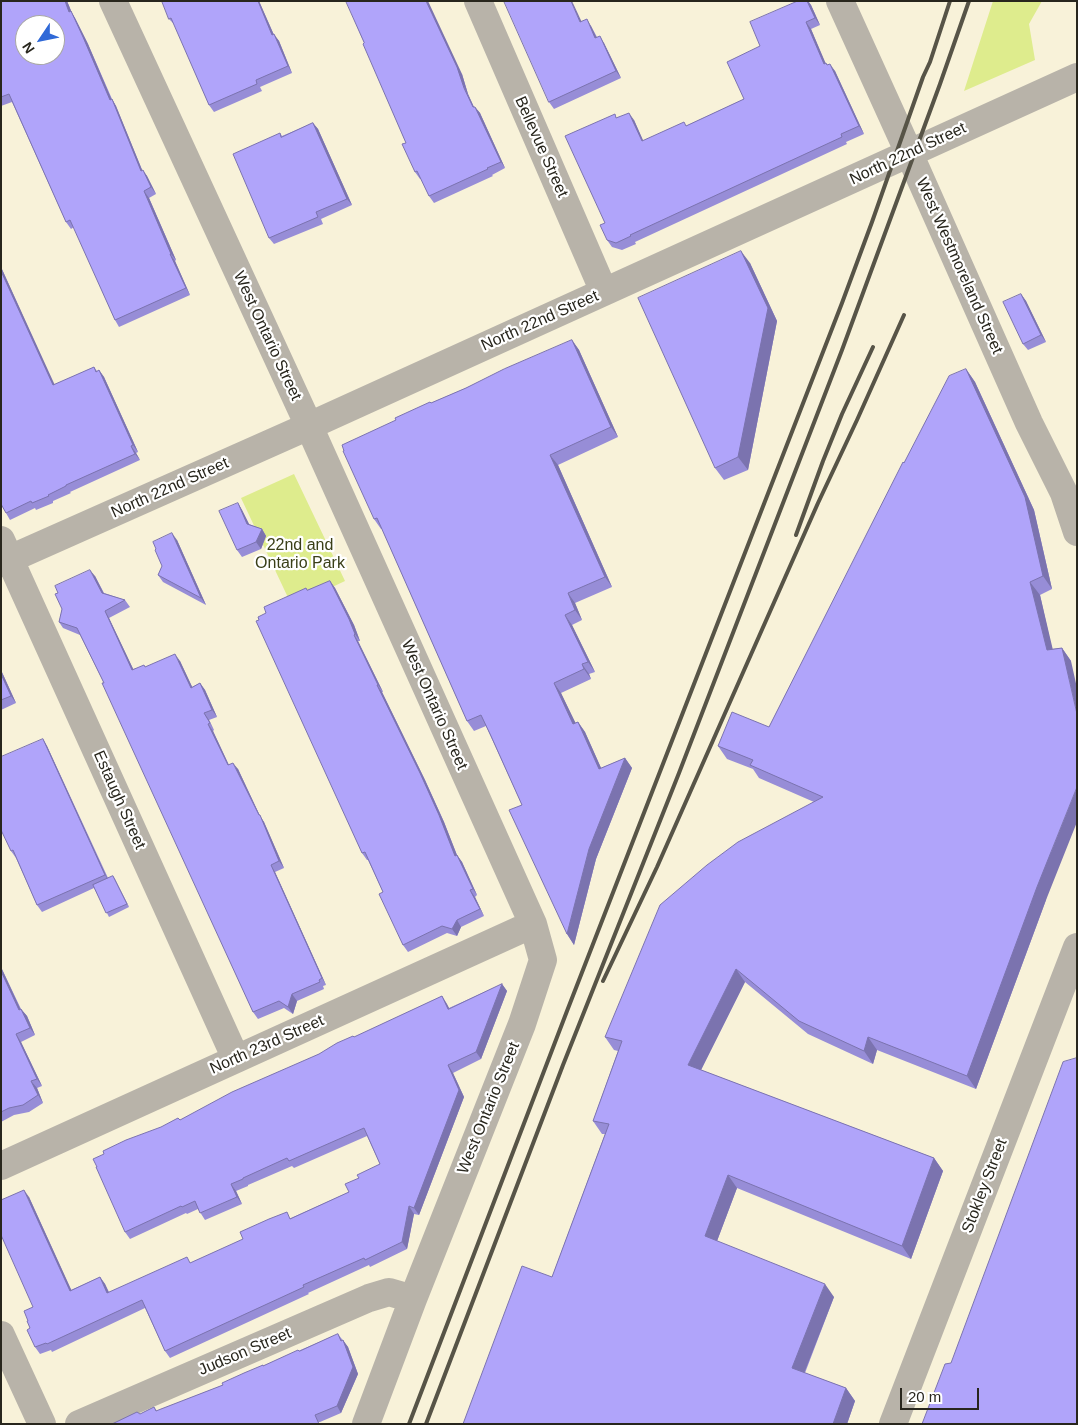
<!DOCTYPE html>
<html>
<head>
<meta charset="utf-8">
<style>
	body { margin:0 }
	#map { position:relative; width:1078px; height:1425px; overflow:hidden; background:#f8f2d9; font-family:Helvetica,sans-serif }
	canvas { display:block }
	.frame { position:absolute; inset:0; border:2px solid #28261d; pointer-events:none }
	.north { position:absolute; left:15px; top:15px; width:50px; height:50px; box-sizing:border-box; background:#fff; border:1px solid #a9a8a5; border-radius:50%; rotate:236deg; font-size:14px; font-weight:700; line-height:20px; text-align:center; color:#28261d }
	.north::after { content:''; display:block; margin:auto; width:18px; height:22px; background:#3069d7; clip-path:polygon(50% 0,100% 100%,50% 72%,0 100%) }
	.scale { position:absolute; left:900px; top:1388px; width:79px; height:22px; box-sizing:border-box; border:2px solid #28261d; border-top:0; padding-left:6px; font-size:15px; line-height:18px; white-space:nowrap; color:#28261d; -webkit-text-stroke:4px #fff; paint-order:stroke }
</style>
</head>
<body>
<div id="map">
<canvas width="1078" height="1425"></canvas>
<div class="frame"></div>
<div class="north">N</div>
<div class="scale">20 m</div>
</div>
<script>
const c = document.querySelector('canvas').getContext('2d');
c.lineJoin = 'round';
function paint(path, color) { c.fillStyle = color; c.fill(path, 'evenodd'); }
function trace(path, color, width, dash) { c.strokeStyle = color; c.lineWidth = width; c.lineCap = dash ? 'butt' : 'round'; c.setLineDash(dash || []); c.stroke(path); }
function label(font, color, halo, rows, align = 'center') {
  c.font = font + ' Helvetica,sans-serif'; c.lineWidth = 4.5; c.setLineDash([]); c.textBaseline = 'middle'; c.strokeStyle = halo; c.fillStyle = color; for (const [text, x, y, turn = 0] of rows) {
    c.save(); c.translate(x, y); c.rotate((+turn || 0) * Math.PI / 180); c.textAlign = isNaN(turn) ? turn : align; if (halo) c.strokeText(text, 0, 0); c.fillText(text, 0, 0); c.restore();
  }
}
const green = new Path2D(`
	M993,1H1042L1029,24L1035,60L964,91Z
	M294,474L345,581L292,606L241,498Z`);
const minor = new Path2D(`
	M113,1L309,426L533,924L543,960L522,1024L413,1299L366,1424
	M478,1L604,292
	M840,1L909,153L1029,423L1064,493L1077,532
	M1,540L236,1059
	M1,563L309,426L1077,77
	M1,1166L533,924
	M1,1335L42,1424
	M79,1424L369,1298L389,1292L413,1299
	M893,1424L1077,947`);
const rail = new Path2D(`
	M796,535L823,461L842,414L873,347
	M603,981L657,867L818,503L857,420L904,315
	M409,1424L567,1011L842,303L872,222L923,77L930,62L950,1
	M426,1424L563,1065L679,773L842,350L940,84L969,1`);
const wall = new Path2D(`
	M1,1H67L72,13L75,18L88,44L112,99L116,106L142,170L147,176L156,194L149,198L176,260L175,261L190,295L119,327L115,320L74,227L71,229L66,222L12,102L1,106Z
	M162,1H259L274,35L279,41L292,73L260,87L262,91L214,112L209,105L175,25L169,19Z
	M807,1H808L811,5L820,25L811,29L825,63L835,71L864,134L846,142L847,144L635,242L636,244L622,250L612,247L607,240L605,223L617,118L634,120L643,141L686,126L744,99L760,46Z
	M582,22L591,26L597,37L604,43L621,78L554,109L549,102Z
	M364,43L462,74L468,94L474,107H475L480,113L505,168L492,175L493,176L434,203L429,196L421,179H420L415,172L406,143Z
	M313,123L318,129L352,205L321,219L323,224L274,244L269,238L280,133L282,136Z
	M750,263L777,321L748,470L724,480L715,468Z
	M1,267L54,385L94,367L97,371L99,370L104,377L138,452L136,453L140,460L70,492L71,493L53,501V503L36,510L35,508L10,520L6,513L1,504Z
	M1021,294L1026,301L1046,342L1028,350L1023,344Z
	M572,340L579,350L618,437L558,465L612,587L575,603L582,620L572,625L595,672L589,674L591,679L561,693L575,723L578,722L585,732L601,768L625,758L632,768L596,859L574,945L567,934L522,805L486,726L474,731L467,721L382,529H381L374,519L396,420L431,403L466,388Z
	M966,369L975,382L1034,510L1052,589L1040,595L1052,649L1062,648L1071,661L1046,900L976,1089L877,1050L873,1064L808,1034L745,982L701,1070L934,1158L943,1171L911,1259L737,1188L717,1241L834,1297L805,1373L846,1388L855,1401L847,1424H463L552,1277L605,1134H602L593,1121L618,1051L614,1050L605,1037L814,802L759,778L753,769L727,759L718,746L769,727L904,463Z
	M238,503L242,510L249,524L262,529L266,536L261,549L242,557L237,550Z
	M177,540L206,605L163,582L158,575Z
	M95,576L104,593L125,600L130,607L109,618L133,669L180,661L192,687L200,683L205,690L217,717L209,720L214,730L213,731L229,765L238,769L260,816L264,822L284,868L275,872L326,985L323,986L324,989L297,1001L293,1014L284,1008L258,1019L253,1012L104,683L80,635L63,628L59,622L62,609L58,593Z
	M330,581L335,588L354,625L360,641H358L383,692H382L425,780L444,822L457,855L462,862L477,895L475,897L484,916L461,927L457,936L447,933L408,952L403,945L383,892L368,860H367L362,853L259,620L266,613Z
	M1,670L16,703L1,710Z
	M43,739L47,746L108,878L113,876L129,907L109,917L94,888L42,912L37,905L16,858L11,851Z
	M1,967L21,1009L27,1016L35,1035L21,1042L42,1086L37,1088L43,1103L29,1112L14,1115L1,1122Z
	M502,984L507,991L481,1059L453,1073L464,1097L419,1215L414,1214L407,1249L370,1267L369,1265L308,1293L309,1294L170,1358L165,1351L145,1308L52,1352L51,1350L40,1354L35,1347L28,1321L33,1307L29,1197L71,1290L100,1277L105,1284L109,1292L191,1263L291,1218L349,1192L359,1178L380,1164L367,1136L294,1168L292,1166L248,1185V1186L236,1191L242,1204L205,1220L198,1209L187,1214L186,1213L130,1239L125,1232L180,1120L442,996L449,1008Z
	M338,1334L348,1347L358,1374L341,1413L320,1422L140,1414L154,1407L157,1411L223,1385L263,1366Z`);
const shadedWall = new Path2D(`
	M65,1H67L72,13L75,18L88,44L113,103L112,99L116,106L145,177L141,171L110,100L69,12Z
	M258,1H259L277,42L272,35Z
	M426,1H428L462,74L468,94L477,114L473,107Z
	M571,1H572L585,29L580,22Z
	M807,1H808L811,5L820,25L815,18Z
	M587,19L591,26L600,45L595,38Z
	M806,22L811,29L829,71L824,64Z
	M274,34L279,41L292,73L288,66Z
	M600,36L604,43L621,78L616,71Z
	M830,64L835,71L864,134L859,126Z
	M475,107L480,113L505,168L501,162Z
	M629,113L634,120L647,149L642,141Z
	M313,123L318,129L352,205L347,199Z
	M143,170L147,176L156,194L151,187Z
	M144,191L149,198L176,260L171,254Z
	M741,251L750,263L777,321L748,470L738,457Z
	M170,254L175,261L190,295L186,288Z
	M1,267L58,392L53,385L1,271Z
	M1021,294L1026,301L1046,342L1041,335Z
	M572,340L579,350L618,437L611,427Z
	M966,369L975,382L1034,510L1052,589L1043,576Z
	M99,370L104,377L138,452L133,445Z
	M131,446L136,453L140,460L135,454Z
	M550,455L558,465L612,587L605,577Z
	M238,503L242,510L252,530L247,524Z
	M262,529L266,536L261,549L256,542Z
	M172,533L177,540L206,605L201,598Z
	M90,570L95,576L107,600L102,593Z
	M330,581L335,588L354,625L360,641L355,634Z
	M1030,582L1040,595L1056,663L1047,650Z
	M568,593L575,603L582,620L575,610Z
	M105,611L109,618L137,677L132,670Z
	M565,615L572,625L595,672L588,662Z
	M354,635L358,641L383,692L378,685Z
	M1062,648L1071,661L1077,688V714Z
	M175,654L180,661L196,695L191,688Z
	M582,664L589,674L591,679L584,669Z
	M1,670L16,703L11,696L1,674Z
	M200,683L205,690L217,717L212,710Z
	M554,683L561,693L581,734L573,724Z
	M377,685L382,692L425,780L444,822L460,863L455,856Z
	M204,713L209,720L214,730L210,723Z
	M578,722L585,732L606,779L599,769Z
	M208,724L213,731L232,772L228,765Z
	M43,739L47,746L109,882L105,875Z
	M625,758L632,768L596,859L574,945L567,934L589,849Z
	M233,763L238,769L260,816L264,822L284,868L279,861L259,815Z
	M1077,787V822L1046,900L976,1089L967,1076L1037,887Z
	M457,855L462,862L477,895L473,889Z
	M271,865L275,872L326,985L322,978Z
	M113,876L115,879L129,907L127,904Z
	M470,890L475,897L484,916L480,909Z
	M457,920L461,927L457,936L452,929Z
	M1,967L24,1017L19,1010L1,971Z
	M736,969L745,982L697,1078L688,1065Z
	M502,984L507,991L481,1059L476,1052Z
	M292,994L297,1001L293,1014L288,1007Z
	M442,996L447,1004L453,1016L448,1009Z
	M21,1009L27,1016L35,1035L30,1028Z
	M16,1034L21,1042L42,1086L37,1079Z
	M868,1037L877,1050L873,1064L864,1051Z
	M448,1065L453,1073L464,1097L419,1215L414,1208Z
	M31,1081L37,1088L43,1103L38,1095Z
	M934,1158L943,1171L911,1259L902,1246Z
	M728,1175L737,1188L714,1249L705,1236Z
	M231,1184L236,1191L242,1204L237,1197Z
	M24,1190L29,1197L75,1298L70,1291Z
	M409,1206L414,1214L407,1249L402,1242Z
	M100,1277L105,1284L112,1300L107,1293Z
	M825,1284L834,1297L801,1381L792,1368Z
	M343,1340L348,1347L358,1374L341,1413L337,1406Z
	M846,1388L855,1401L847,1424H833Z`);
const building = new Path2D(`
	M1,1H65L69,12L71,11L83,37L110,100L112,99L141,171L143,170L151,187L144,191L171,254H170L186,288L115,320L70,220L66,222L9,94L1,97ZM25,25H55V55H25Z
	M162,1H258L272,35L274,34L288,66L256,80L257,84L209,105L171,18L169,19Z
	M346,1H426L457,67L464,88L473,107H475L501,162L487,168L488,169L429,196L417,171L415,172L402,144L406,143L363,44L364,43Z
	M504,1H571L580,22L587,19L595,38L600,36L616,71L549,102Z
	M798,1H807L815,18L806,22L824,64L826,63L827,65L830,64L859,126L841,134L842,137L630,235L631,236L616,243L607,240L600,225L605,223L565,136L615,114L616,118L629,113L642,141L684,122L686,126L744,99L727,62L760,46L750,22Z
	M313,123L347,199L316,212L318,217L269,238L233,154L280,133L281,137Z
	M741,251L768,308L738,457L715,468L638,298Z
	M1,271L53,385L94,367L96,372L99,370L133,445L131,446L135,454L66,485V486L48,495L49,496L32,503L31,501L6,513L1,504Z
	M1021,294L1041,335L1023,344L1003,302Z
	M572,340L611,427L550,455L605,577L568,593L575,610L565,615L588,662L582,664L584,669L554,683L573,724L578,722L599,769L625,758L589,849L567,934L509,810L522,805L491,736L481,715L467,721L377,518L374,519L343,451H344L342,445L396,420L395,418L430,402L431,403L466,388L504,369Z
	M966,369L1025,497L1043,576L1030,582L1047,650L1062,648L1077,714V787L1037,887L967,1076L868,1037L864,1051L799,1021L736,969L688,1065L934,1158L902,1246L728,1175L705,1236L825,1284L792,1368L846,1388L833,1424H463L522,1266L552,1277L609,1124L593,1121L622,1041L605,1037L660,905L707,865L738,842L823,797L750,765L753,760L718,746L732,712L769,727L903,462L904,463L949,376Z
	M238,503L247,524L262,529L256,542L237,550L219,511Z
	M172,533L201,598L158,575L162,566L155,550L156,549L153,542Z
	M90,570L102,593L125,600L105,611L132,670L144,665L145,667L175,654L191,688L200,683L212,710L204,713L210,723L208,724L228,765L233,763L259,815H260L279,861L271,865L322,978L319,980L320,982L292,994L288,1007L279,1001L253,1012L102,683H104L77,628L59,622L62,609L55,594L58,593L55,586Z
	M330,581L349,619L355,634L354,635L378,685H377L420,773L439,815L455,856L457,855L473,889L470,890L480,909L457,920L452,929L442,926L403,945L379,894L383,892L365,852L362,853L256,621L259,620L258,617L266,613L264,607L306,588L307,590Z
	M1,674L11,696L1,700Z
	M43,739L105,875L37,905L13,850L11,851L1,830V757Z
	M113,876L127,904L106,913L93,885Z
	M1,971L19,1010L21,1009L30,1028L16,1034L37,1079L31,1081L38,1095L23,1105L9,1108L1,1112Z
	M502,984L476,1052L448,1065L459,1090L414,1208L409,1206L402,1242L365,1260L364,1258L303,1285L304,1287L165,1351L142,1300L47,1344L46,1343L35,1347L27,1330L30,1328L27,1321H28L24,1311L33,1307L1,1235V1200L24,1190L70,1291L100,1277L107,1293L187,1257L190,1263L243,1239L240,1232L269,1219L287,1212L290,1219L349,1192L345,1184L359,1178L357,1175L380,1164L364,1128L289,1161L287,1158L243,1178V1179L231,1184L237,1197L200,1213L195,1201L182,1207L181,1206L125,1232L96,1167H97L93,1159L104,1154L103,1151L126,1140L161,1127L178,1118L180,1120L232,1092L319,1054L337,1043L353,1036L354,1037L442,996L448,1009Z
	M1077,1058V1424H922L945,1364L951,1363L1063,1062Z
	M338,1334L341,1341L343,1340L353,1367L337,1406L315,1415L319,1424H112L137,1412L140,1414L154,1407L156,1411L161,1409L223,1385L222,1383L244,1373L263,1365V1366L298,1350L299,1351Z`);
const streetNames = [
	["Bellevue Street",541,147,66],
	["North 22nd Street",908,154,-25],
	["West Westmoreland Street",959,266,66],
	["North 22nd Street",540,321,-24],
	["West Ontario Street",267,336,65],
	["North 22nd Street",170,488,-24],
	["West Ontario Street",434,705,66],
	["Estaugh Street",119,800,66],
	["North 23rd Street",267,1045,-24],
	["West Ontario Street",489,1108,-68],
	["Stokley Street",985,1186,-69],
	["Judson Street",245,1352,-23]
];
const parkNames = [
	["22nd and",300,546],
	["Ontario Park",300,564]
];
paint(green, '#deec8d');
trace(minor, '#b8b3a9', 28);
trace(rail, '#575447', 4);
paint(wall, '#978dd7');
paint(shadedWall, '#7b73af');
paint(building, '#b0a4fa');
trace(building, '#7b73af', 1);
label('16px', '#28261d', '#fff', streetNames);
label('16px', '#3a3f17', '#fff', parkNames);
</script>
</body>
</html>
